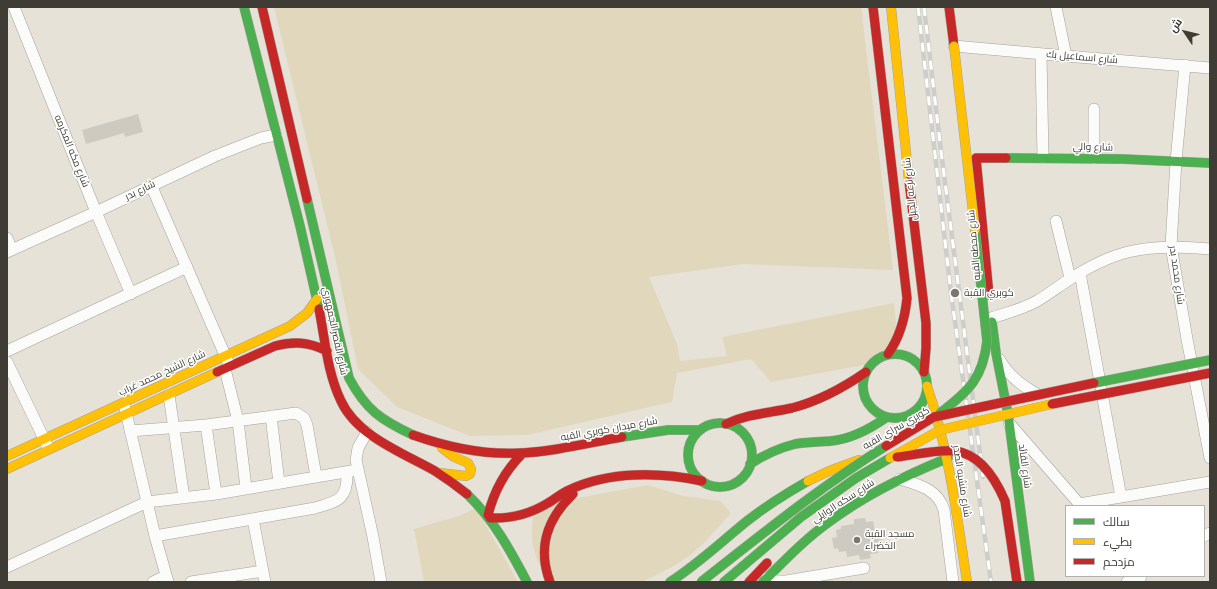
<!DOCTYPE html>
<html>
<head>
<meta charset="utf-8">
<style>
	body { margin:0 }
	#map { position:relative; width:1217px; height:589px; overflow:hidden; background:#e6e2d7; font-family:Lato,Cairo,sans-serif }
	canvas { display:block }
	.frame { position:absolute; inset:0; border:8px solid #3e3c34; pointer-events:none }
	.legend { position:absolute; left:1065px; top:505px; width:140px; height:72px; box-sizing:border-box; background:#fff; border:1px solid #b2b1ae; margin:0; padding:5px 7px; list-style:none; font-size:12px; color:#3e3c34 }
	.legend li { display:flex; align-items:center; gap:8px; height:20px }
	.legend b { width:20px; border:1px solid #b2b1ae }
	.north { position:absolute; left:1165px; top:12px; width:40px; height:40px; -webkit-text-stroke:3px #fff; paint-order:stroke; rotate:305deg; font-size:11px; font-weight:700; line-height:16px; text-align:center; color:#3e3c34 }
	.north::after { content:''; display:block; margin:auto; width:14px; height:18px; background:#3e3c34; clip-path:polygon(50% 0,100% 100%,50% 72%,0 100%) }
</style>
</head>
<body>
<div id="map">
<canvas width="1217" height="589"></canvas>
<div class="frame"></div>
<ul class="legend">
<li><b style="height:5px;background:#4caf50"></b>سالك</li>
<li><b style="height:5px;background:#ffc107"></b>بطيء</li>
<li><b style="height:5px;background:#c62828"></b>مزدحم</li>
</ul>
<div class="north">ش</div>
</div>
<script>
const c = document.querySelector('canvas').getContext('2d');
c.lineJoin = 'round';
function paint(path, color) { c.fillStyle = color; c.fill(path, 'evenodd'); }
function trace(path, color, width, dash) { c.strokeStyle = color; c.lineWidth = width; c.lineCap = dash ? 'butt' : 'round'; c.setLineDash(dash || []); c.stroke(path); }
function label(font, color, halo, rows, align = 'center') {
  c.font = font + ' Lato,Cairo,sans-serif'; c.lineWidth = 3; c.setLineDash([]); c.textBaseline = 'middle'; c.strokeStyle = halo; c.fillStyle = color; for (const [text, x, y, turn = 0] of rows) {
    c.save(); c.translate(x, y); c.rotate((+turn || 0) * Math.PI / 180); c.textAlign = isNaN(turn) ? turn : align; if (halo) c.strokeText(text, 0, 0); c.fillText(text, 0, 0); c.restore();
  }
}
const green = new Path2D(`
	M274,7H861L893,270L744,264L649,277L677,344L680,361L727,356L722,337L894,303L898,341L875,363L771,382L751,359L677,373L672,402L527,435L470,436L397,407L358,369L336,261Z
	M648,485L683,496L720,501L731,513L704,543L689,556L672,567L642,582H554C549,576 542,570 539,563C531,548 531,532 533,517L550,503Z
	M476,508L518,582H424L414,529L459,516Z`);
const building = new Path2D(`
	M138,114L143,132L125,137L124,133L86,144L82,130Z
	M865,518L866,522L873,521L875,531L880,530L882,542L876,543L878,553L870,554L871,558L860,560L859,555L847,557L846,551L839,552L838,548L834,549L832,538L837,537L836,530L841,529V526L854,524V519Z`);
const street = new Path2D(`
	M14,7L96,212L131,294
	M1056,7L1066,56
	M954,46L1066,56L1210,68
	M1041,54L1043,157
	M1185,65L1176,161L1171,246L1187,339L1210,458
	M1094,158V109
	M151,185L228,362
	M1056,221L1070,278
	M7,238L12,250
	M7,252L96,212L215,156L261,138L276,135
	M1080,273L1121,497
	M991,318C1007,313 1023,309 1037,301C1049,294 1059,286 1070,279C1087,268 1108,257 1128,252C1155,245 1182,247 1210,249
	M7,351L187,267
	M999,359C1008,375 1022,386 1037,394
	M7,362L47,445
	M225,369L238,421L246,488
	M169,395L184,498
	M125,408L155,536L168,582
	M271,416L279,483
	M1009,423L1081,506
	M206,425L216,494
	M130,431L206,425L296,413L304,418L307,425L316,476
	M367,432L358,448L356,460L373,537L381,582
	M900,479C919,485 938,489 944,510L953,582
	M1079,504L1210,482
	M253,519L265,582
	M155,536L315,508C339,501 348,499 347,472
	M1204,536L1210,533
	M7,567L147,502L216,494L357,470
	M767,578L776,581H786L864,568
	M153,582L166,576
	M191,582L263,571
	M1127,582L1141,577`);
const fast = new Path2D(`
	M244,7L300,226L319,309
	M1006,158L1122,159L1210,163
	M307,199L349,378C366,410 381,420 413,435
	M992,322L996,353L1008,414L1030,582
	M863 386a32 32 0 1 1 64 0a32 32 0 1 1-64 0Z
	M688 455a32 32 0 1 1 64 0a32 32 0 1 1-64 0Z
	M622,437L668,430H700
	M750,464C764,455 779,448 795,444C807,442 819,442 831,441C852,439 870,429 887,417
	M467,494C494,520 510,550 527,582
	M670,582C698,564 721,542 747,521C766,506 787,493 808,481
	M724,582L801,517L856,478L890,458
	M763,582C784,561 805,539 829,522C865,495 906,475 948,458`);
const slow = new Path2D(`
	M891,7L909,181
	M927,386C949,450 957,516 967,582
	M7,456L290,326L307,313L317,299
	M7,469L217,372
	M440,473L466,476L470,474L471,469L468,463L454,457L442,448
	M808,481L829,471L859,460`);
const jam = new Path2D(`
	M262,7L307,199
	M873,7L907,298C905,319 900,337 888,354
	M949,7L954,46
	M909,181L926,323V348L924,372
	M989,295L976,158H1006
	M319,309C325,339 327,372 341,401C357,436 403,453 435,471C446,478 457,486 467,494
	M217,372L275,346C294,341 309,342 327,351
	M726,424C747,414 769,413 792,408C819,401 843,388 866,372
	M413,435C447,447 483,455 519,453C553,452 588,443 622,437
	M1005,501L1017,582
	M488,515C494,491 504,472 522,454
	M490,518C512,519 530,514 548,503C555,499 562,493 569,490C609,471 660,472 702,481
	M550,582C537,547 547,519 573,494
	M749,582L767,563`);
const rail = new Path2D(`
	M918,7L951,293L991,582
	M924,7L941,151L983,477`);
const fastBridge = new Path2D(`
	M1094,383L1210,360
	M940,413C969,391 983,378 987,341L975,230
	M701,582C761,535 821,486 886,446`);
const slowBridge = new Path2D(`
	M954,46L975,230
	M890,458L940,430L1052,404`);
const jamBridge = new Path2D(`
	M1052,404L1210,373
	M886,446L934,417L1094,383
	M897,457C916,455 936,449 955,451C980,454 996,480 1005,501`);
const markers = [
	[955,293,5,"#79766d"],
	[857,540,4,"#79766d"]
];
const streetNames = [
	["شارع اسماعيل بك",1082,57,5],
	["شارع والي",1093,147,1],
	["شارع مكه المكرمه",72,151,68],
	["شارع ترعه الجبل",910,189,-96],
	["شارع بدر",140,190,-26],
	["شارع محطه القبه",974,245,-95],
	["شارع محمد بدر",1177,275,82],
	["شارع القصر الجمهوري",335,331,78],
	["شارع الشيخ محمد غراب",162,373,-25],
	["كوبري سراي القبه",896,428,-30],
	["شارع ميدان كوبري القبه",609,429,-10],
	["شارع القائد",1025,466,82],
	["شارع منشيه الصدر",962,481,81],
	["شارع سكه الوايلي",843,501,-33]
];
const poiNames = [
	["كوبري القبة",964,293],
	["مسجد القبة",865,534],
	["الخضراء",865,546]
];
paint(green, '#e0d7bd');
paint(building, '#cdcac1');
trace(street, '#a5a29a', 12);
trace(fast, '#a5a29a', 10);
trace(slow, '#a5a29a', 10);
trace(jam, '#a5a29a', 10);
trace(street, '#fbfbf9', 11);
trace(fast, '#4caf50', 9);
trace(slow, '#ffc107', 9);
trace(jam, '#c62828', 9);
trace(rail, '#cdcdc9', 4.5);
trace(rail, '#fff', 3, [9]);
trace(fastBridge, '#a5a29a', 10, []);
trace(slowBridge, '#a5a29a', 10, []);
trace(jamBridge, '#a5a29a', 10, []);
trace(fastBridge, '#4caf50', 9);
trace(slowBridge, '#ffc107', 9);
trace(jamBridge, '#c62828', 9);
for (const [x, y, r, color] of markers) { const dot = new Path2D(); dot.arc(x, y, r, 0, 2 * Math.PI); c.fillStyle = color; c.fill(dot); trace(dot, '#fff', 1.5); }
label('10px', '#3e3c34', '#fff', streetNames);
label('10px', '#3e3c34', '#fff', poiNames, 'left');
</script>
</body>
</html>
